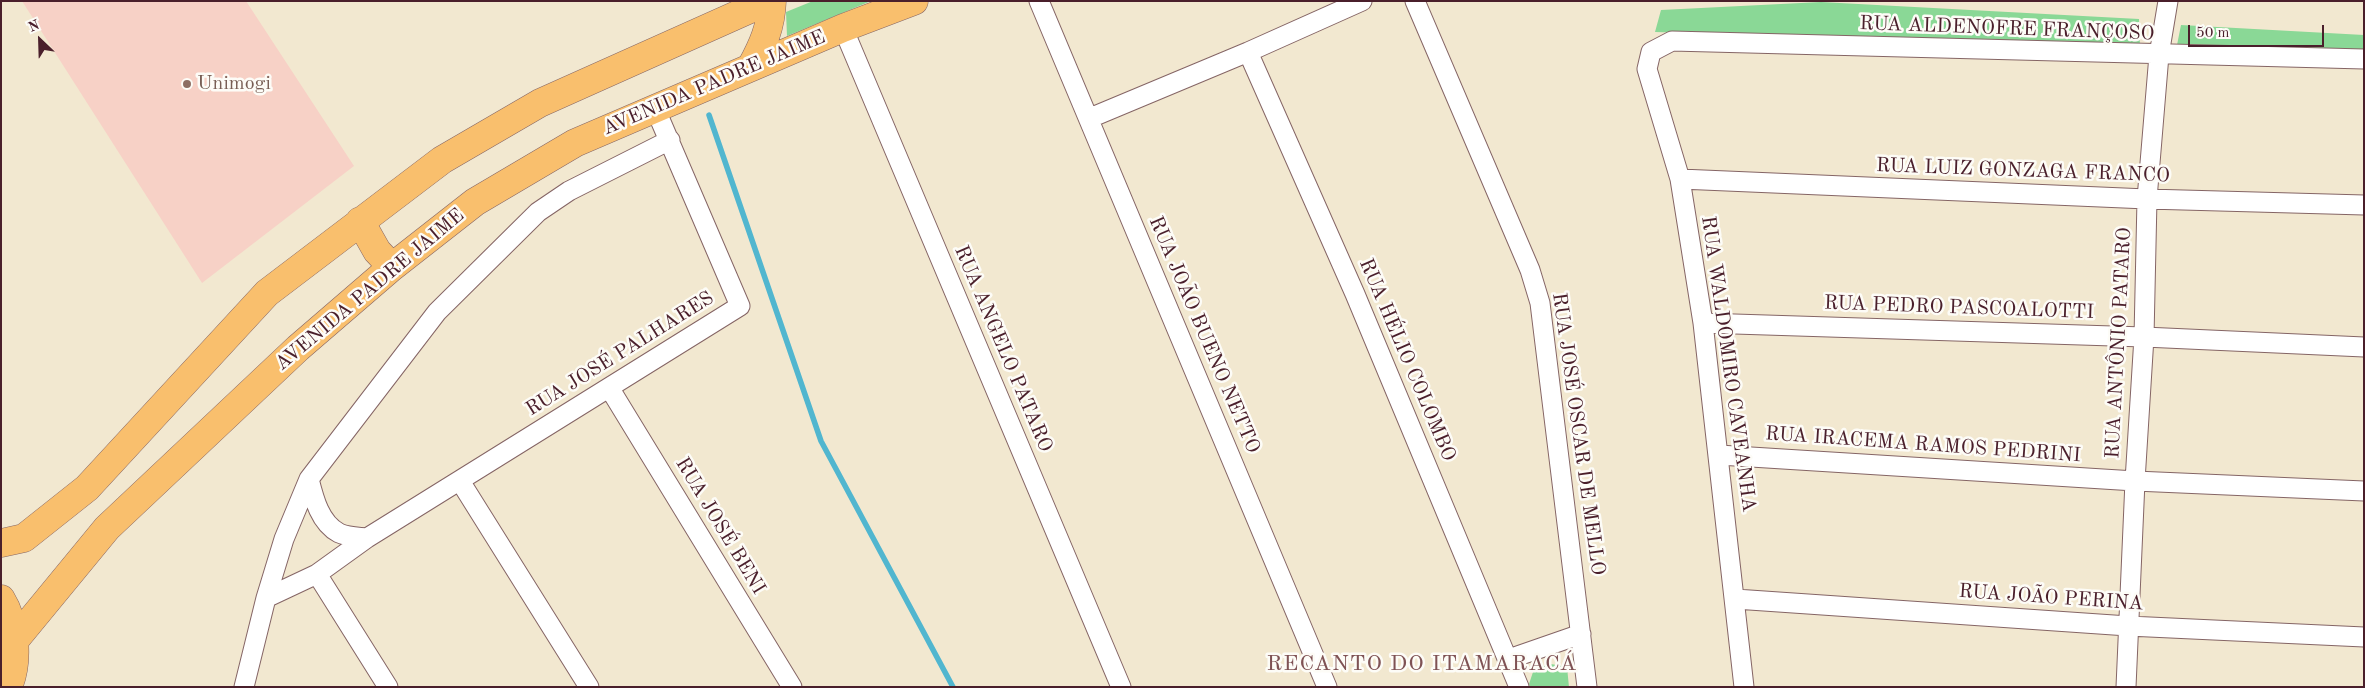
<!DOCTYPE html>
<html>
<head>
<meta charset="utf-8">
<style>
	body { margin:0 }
	#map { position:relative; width:2365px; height:688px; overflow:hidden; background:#f2e8d0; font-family:"Old Standard TT",serif }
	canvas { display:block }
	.frame { position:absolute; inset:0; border:2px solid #4a1f2b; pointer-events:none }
	.north { position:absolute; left:15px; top:15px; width:50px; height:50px; -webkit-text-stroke:4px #fdfcf7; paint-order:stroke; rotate:336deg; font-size:14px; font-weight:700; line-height:20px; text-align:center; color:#4a1f2b }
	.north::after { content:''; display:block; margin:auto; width:18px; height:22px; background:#4a1f2b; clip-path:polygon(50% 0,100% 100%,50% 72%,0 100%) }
	.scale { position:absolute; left:2188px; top:25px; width:136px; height:22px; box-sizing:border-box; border:2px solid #4a1f2b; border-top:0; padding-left:6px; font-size:15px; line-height:18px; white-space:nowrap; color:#4a1f2b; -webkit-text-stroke:4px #fdfcf7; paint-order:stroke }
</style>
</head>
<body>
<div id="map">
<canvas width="2365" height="688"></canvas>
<div class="frame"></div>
<div class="north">N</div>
<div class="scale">50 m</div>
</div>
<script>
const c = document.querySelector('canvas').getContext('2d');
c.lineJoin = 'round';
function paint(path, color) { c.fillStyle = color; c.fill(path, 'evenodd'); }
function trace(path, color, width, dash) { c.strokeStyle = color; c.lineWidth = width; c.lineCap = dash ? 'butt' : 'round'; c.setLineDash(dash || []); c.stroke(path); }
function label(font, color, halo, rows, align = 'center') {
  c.font = font + ' "Old Standard TT",serif'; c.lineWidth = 5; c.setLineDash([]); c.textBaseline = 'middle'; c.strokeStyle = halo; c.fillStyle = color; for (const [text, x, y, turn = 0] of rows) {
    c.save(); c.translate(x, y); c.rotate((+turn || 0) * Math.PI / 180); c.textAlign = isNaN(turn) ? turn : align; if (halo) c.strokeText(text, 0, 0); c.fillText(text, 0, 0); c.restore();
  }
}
const built = new Path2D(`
	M22,1H246L354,166L202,283Z`);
const green = new Path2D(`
	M813,1H871L787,36L786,12Z
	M1821,2L2139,19L2140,47L1655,32L1661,10Z
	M2181,25L2364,35V52L2176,50Z
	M1551,664L1567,667L1569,687H1530L1529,684L1534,669Z`);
const stream = new Path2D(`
	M709,115L821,441L953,687`);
const minor = new Path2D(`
	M1039,1L1327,687
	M1415,1L1530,270L1540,303L1587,687
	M843,28L1121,687
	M1248,52L1355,294L1519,687
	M1090,118L1248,52L1362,1
	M1680,179L2147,199L2364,205
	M1703,323L2144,337L2364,347
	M610,389L792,687
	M1719,455L2135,481L2364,491
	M309,479C314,499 320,523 339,533C347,537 359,537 367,538
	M460,481L589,687
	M317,574L388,687
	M266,598L317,574L367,538L740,306L655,108
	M1735,599L2128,626L2364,637
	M1509,659L1581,634
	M244,687L266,598L284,539L309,479L437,312L538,212L569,191L670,140
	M1744,687L1703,323L1680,179L1647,69L1651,52L1672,41L2364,59
	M2126,687L2135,481L2144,337L2147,199L2159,55L2168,1`);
const primary = new Path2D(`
	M751,67C763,45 771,27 772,1
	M360,221L377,251L392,267
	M1,543L24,538L87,488L267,293L442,160L540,103L768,1
	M1,599C16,623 19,661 8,687
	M14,641L107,528L298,348L392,267L475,202L575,143L843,28L914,1`);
const markers = [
	[187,84,5,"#8d6e63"]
];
const streetNames = [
	["RUA ALDENOFRE FRANÇOSO",2007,29,2],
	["AVENIDA PADRE JAIME",714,83,-23],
	["RUA LUIZ GONZAGA FRANCO",2023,171,2],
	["AVENIDA PADRE JAIME",370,290,-40],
	["RUA PEDRO PASCOALOTTI",1959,308,2],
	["RUA JOÃO BUENO NETTO",1204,335,67],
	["RUA ANTÔNIO PATARO",2119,343,-87],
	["RUA ANGELO PATARO",1003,349,67],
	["RUA JOSÉ PALHARES",620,354,-32],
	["RUA HÉLIO COLOMBO",1407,360,67],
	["RUA WALDOMIRO CAVEANHA",1728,364,82],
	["RUA JOSÉ OSCAR DE MELLO",1578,434,82],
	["RUA IRACEMA RAMOS PEDRINI",1923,445,4],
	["RUA JOSÉ BENI",720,526,59],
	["RUA JOÃO PERINA",2051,598,4]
];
const educationNames = [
	["Unimogi",197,84]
];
const quarterNames = [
	["RECANTO DO ITAMARACÁ",1422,664]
];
paint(built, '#f7d1c6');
paint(green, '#8ad896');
trace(stream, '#51b6cf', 5.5);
trace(minor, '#856565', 21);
trace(primary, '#856565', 29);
trace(minor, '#fff', 19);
trace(primary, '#f9bf6d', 28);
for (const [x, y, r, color] of markers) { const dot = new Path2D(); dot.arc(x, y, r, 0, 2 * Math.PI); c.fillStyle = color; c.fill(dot); trace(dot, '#fdfcf7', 2); }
label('20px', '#4a1f2b', '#fdfcf7', streetNames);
label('20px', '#785e54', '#fdfcf7', educationNames, 'left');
c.letterSpacing = '1px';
label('22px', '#7f5254', '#fdfcf7', quarterNames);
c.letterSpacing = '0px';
</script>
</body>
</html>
